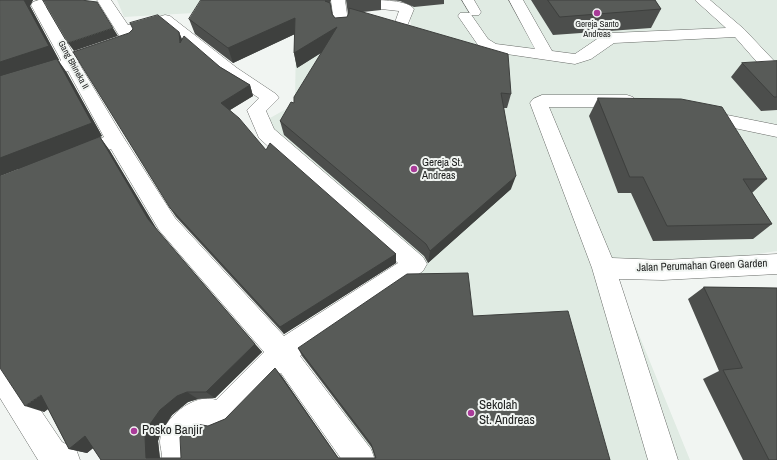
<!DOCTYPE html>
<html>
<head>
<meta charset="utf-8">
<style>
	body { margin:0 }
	canvas { display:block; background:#f1f5f2 }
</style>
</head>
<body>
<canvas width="777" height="460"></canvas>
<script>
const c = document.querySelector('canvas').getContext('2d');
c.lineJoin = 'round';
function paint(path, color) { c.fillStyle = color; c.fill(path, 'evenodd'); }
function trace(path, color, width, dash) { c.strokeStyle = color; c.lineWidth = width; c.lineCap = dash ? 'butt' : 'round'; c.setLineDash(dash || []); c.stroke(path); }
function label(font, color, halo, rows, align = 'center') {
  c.font = font + ' "Archivo Narrow",sans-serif'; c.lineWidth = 4; c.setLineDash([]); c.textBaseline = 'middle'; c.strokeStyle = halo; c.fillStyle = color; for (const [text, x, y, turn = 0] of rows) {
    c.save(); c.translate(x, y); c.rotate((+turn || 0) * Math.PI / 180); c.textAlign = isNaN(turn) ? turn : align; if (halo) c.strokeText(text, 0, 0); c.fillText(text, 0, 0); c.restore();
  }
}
const built = new Path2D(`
	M117,0H202L194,13L124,17Z
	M407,0H777V251L615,276L690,460H376L305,354L422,264L254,127L295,104L296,38L412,36L409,5Z`);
const lane = new Path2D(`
	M462,0H474L481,12L479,15H471Z`);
const street = new Path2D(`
	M39,0H61L59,3L46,7L73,53L120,37L97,0H111L128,25L165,15L170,16L237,68L276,94L279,98L266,111L274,129L423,257L427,264L423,271L300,356L371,449L375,460H342L281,373L233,423L217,429L206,427L190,441L191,460H161C163,453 160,448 160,441C162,419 194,392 216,400L264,352L159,230L111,149L77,162L70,160L67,155L70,150L104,137L68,71L0,93V82L58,63L61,60L31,5L33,2ZM163,24L225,76L259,98L247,110L259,138L398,263L284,336L175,218L122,135L78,62L134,42L137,39L133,33Z
	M331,0H345L349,28L347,31H337L335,28Z
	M370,0C379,0 408,0 414,9L405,31H395L393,28L399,11L372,8L369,2Z
	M509,0H523L552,51L575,54L597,39L612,33L726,28L695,0H710L744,29L777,64V79L771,78L735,37L614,43L591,59L575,64L486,51L478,45L458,16L460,13H470L488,39L496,44L535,49Z
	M542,95H627L633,97L636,101L633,105L627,107H549L612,258L663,260L777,254V274L663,280L619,279L678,460H648L592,268L530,103L533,99Z
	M702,110L777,125V137L696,120L693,116L696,112Z
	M0,349L9,353L19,378L62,442L76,449L80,460H38L0,398Z`);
const wall = new Path2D(`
	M0,0H33L30,6L59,60H58L67,73L102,136L40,161L100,137L110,151L156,229L255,344L262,352L215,398L198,399L188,402L172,415L161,432L158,441L160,458H181L208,426L225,419L281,375L338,458H375L372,448L302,356L298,348L473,316L610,460H101L93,448L87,453L69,449L48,409L44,412Z
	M330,0L332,14L335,18L347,17L349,14H348L346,0H381V10L363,12L511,94L507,108H504L511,189L428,263L424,256L284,135L280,121L294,103L321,53L297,68L294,53L295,34L233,63L195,34L189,19Z
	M390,0H444V4L414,7L400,1Z
	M531,0H655L661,9L651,28L553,35Z
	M179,32L182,39L220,67L250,85L253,96L230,110L266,150L396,254V263L284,334L176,217L170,208L129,33Z
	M777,61V110L761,111L731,77L742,63Z
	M598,98L767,179L752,193L772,224L753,239L653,241L631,193H618L589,116Z
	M704,287L777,288V460H743L703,379L719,371L688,299Z`);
const shadedWall = new Path2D(`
	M24,0H33L30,6L59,60H58L67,73L102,136L0,176V62Z
	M295,18L297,33L233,63L228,48Z
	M337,27L338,42L297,68L294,53Z
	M113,28L118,36L74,51L68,43Z
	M179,32L183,43H180Z
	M250,85L253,96L225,113L221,103Z
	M100,137L110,151L158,231L148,219Z
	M516,176L511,189L428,263L430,251Z
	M396,254V263L284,334L280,327Z
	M255,344L262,352L215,398L206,392Z
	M275,368L281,375L340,460L338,458Z
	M187,392L198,399L188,402L172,415L161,432L158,441L160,460L146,458L145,437L148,427L160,410L177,396Z
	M41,395L59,401L44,412L25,406Z
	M85,436L102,441L87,453L69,449Z`);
const building = new Path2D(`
	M0,0H24L49,46L0,62Z
	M43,0H81L97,2L113,28L68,43Z
	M201,0H330V1H325L330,3L332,14L335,18L347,17L349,13V8L508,54L511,94L501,93L516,176L430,251L426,244L280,121L291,102L294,103V97L337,27L294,53L295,18L228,48L189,19Z
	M548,0H655L661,9L560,17Z
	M158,15L179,32L180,43L184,36L220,67L250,85L221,103L239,118L266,150L270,143L396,254L280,327L170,208L73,52L129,33L133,29L130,23Z
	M57,59L92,123L0,158V76Z
	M777,61V97H774L742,63Z
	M598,98L681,99L722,107L767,179H743L772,224L667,226L643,177H630Z
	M100,137L148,219L255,344L206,392H187L177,396L160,410L148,427L145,437L146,458H181L180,437L196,424L208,426L225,419L275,368L338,458H376L371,444L298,348L407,274L468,273L473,316L568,311L610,460H101L85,436L69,449L41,395L25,406L0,368V176Z
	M704,287L777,288V460H769L723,370L742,368Z`);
const markers = [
	[597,13,4,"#a93b99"],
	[414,169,4,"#a93b99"],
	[471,413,4,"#a93b99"],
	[134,431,4,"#a93b99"]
];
const farPoinames = [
	["Gereja Santo",597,25],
	["Andreas",597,35]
];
const farStreetnames = [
	["Gang Bhineka II",73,65,61]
];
const poiNames = [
	["Gereja St.",422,163],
	["Andreas",422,176]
];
const streetNames = [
	["Jalan Perumahan Green Garden",702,266,-2]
];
const nearPoinames = [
	["Sekolah",479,406],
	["St. Andreas",479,421],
	["Posko Banjir",142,431]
];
paint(built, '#e0ebe3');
trace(lane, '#686b68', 1);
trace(street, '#686b68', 1);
paint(lane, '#fff');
paint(street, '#fff');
paint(wall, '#4c4e4c');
paint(shadedWall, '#3e403e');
paint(building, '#585b58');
trace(building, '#3e403e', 1);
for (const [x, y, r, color] of markers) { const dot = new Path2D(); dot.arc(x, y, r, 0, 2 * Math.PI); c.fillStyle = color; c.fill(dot); trace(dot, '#f1f5f2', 1.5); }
label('9px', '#202221', '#f1f5f2', farPoinames);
label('9px', '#202221', '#f1f5f2', farStreetnames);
label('11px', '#202221', '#f1f5f2', poiNames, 'left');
label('11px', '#202221', '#f1f5f2', streetNames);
label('13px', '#202221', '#f1f5f2', nearPoinames, 'left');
</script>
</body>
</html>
